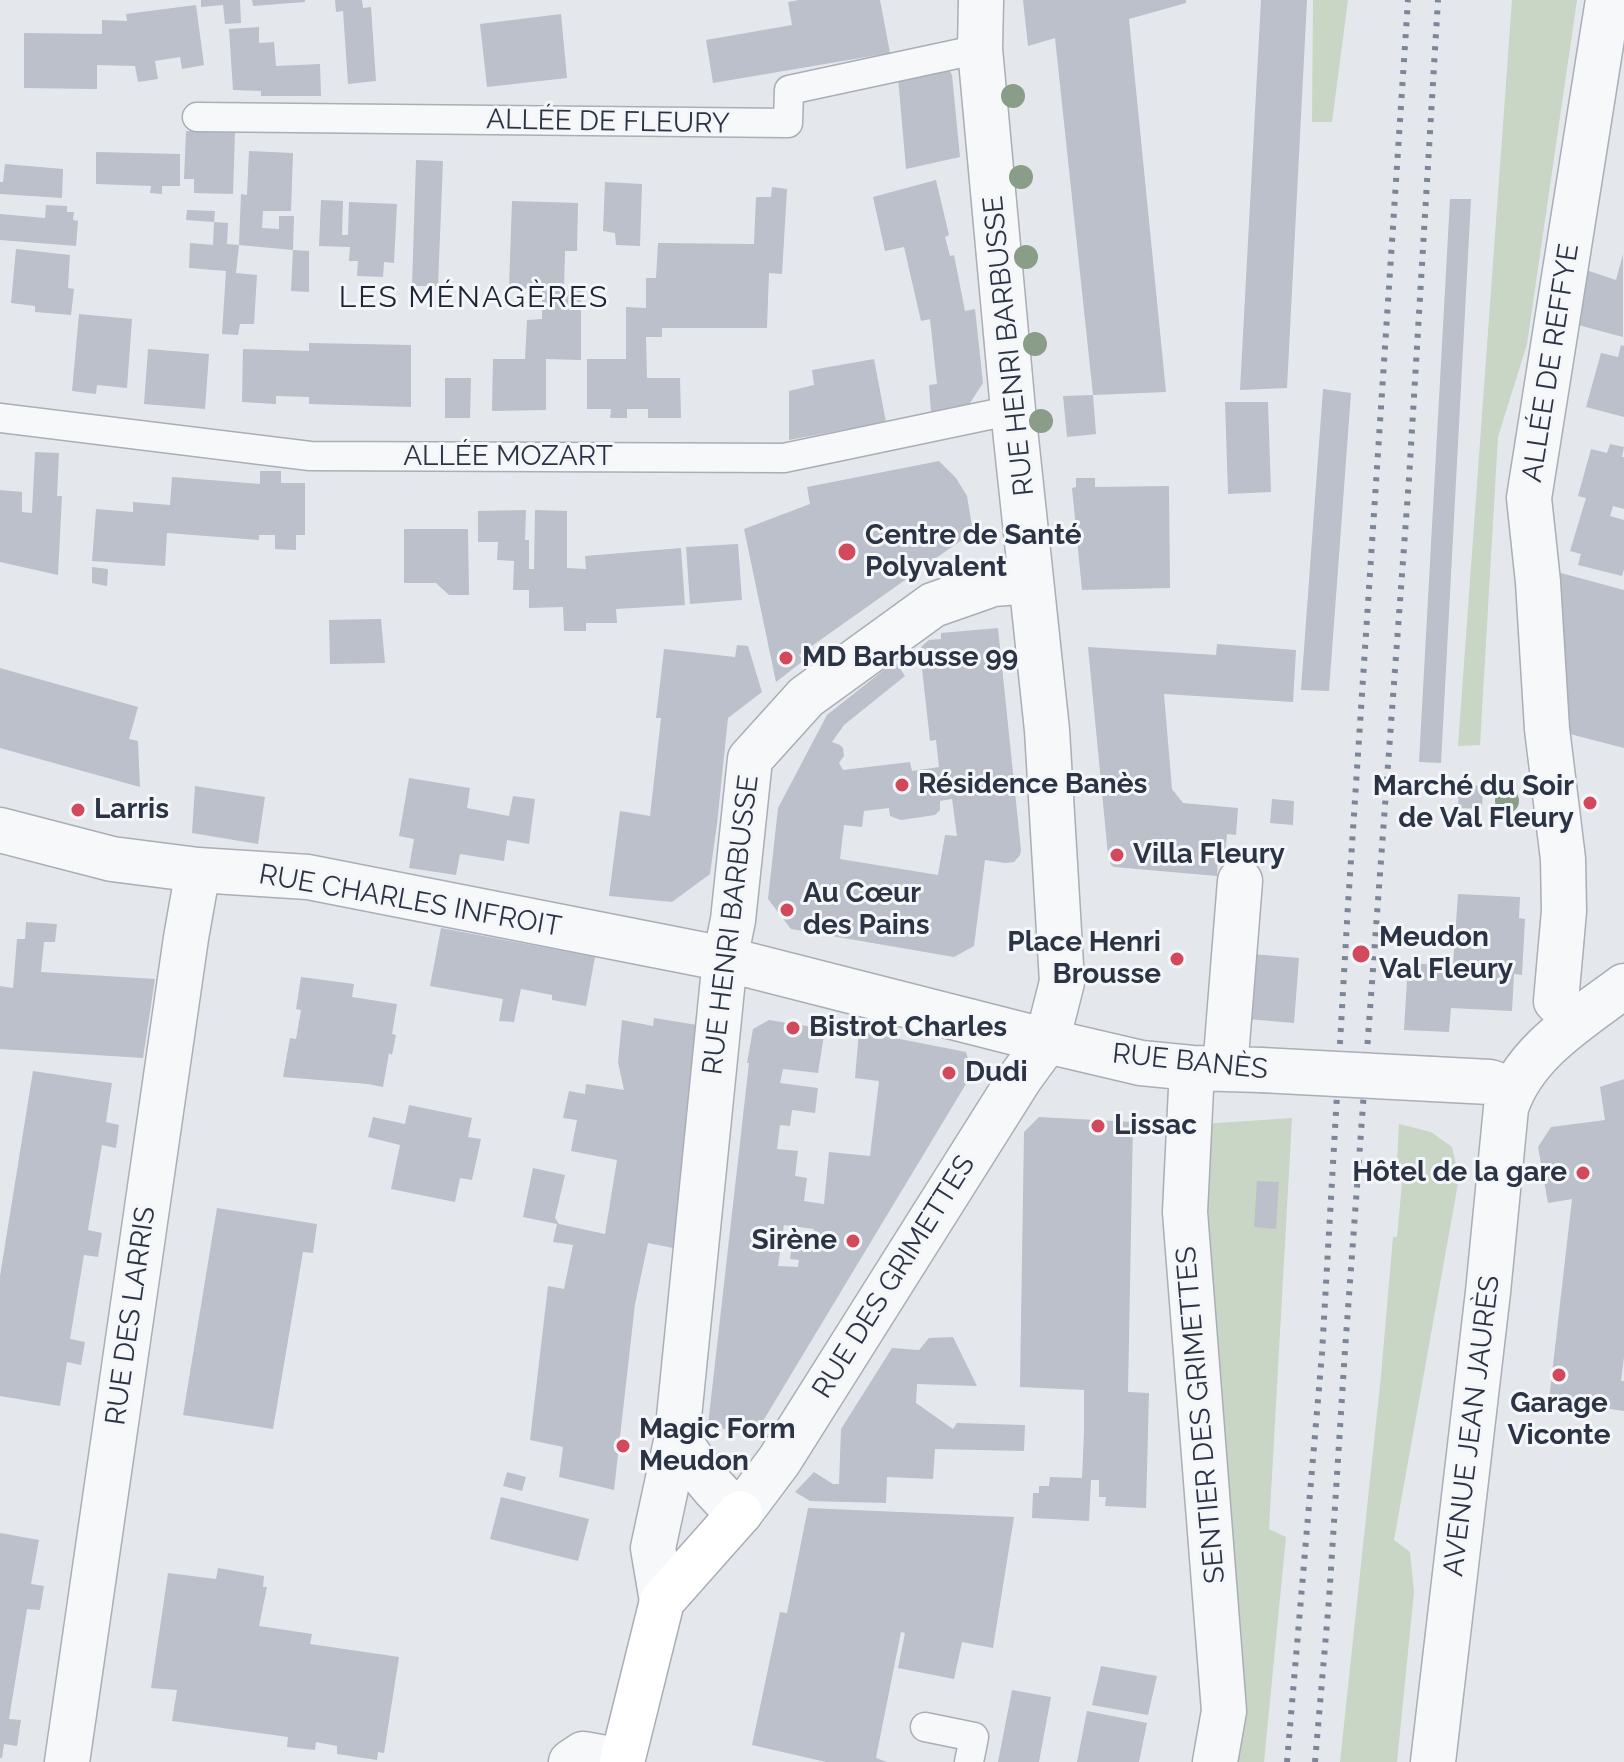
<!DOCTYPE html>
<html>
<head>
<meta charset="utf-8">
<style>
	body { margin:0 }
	canvas { display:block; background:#e4e7ec }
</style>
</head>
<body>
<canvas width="1624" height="1762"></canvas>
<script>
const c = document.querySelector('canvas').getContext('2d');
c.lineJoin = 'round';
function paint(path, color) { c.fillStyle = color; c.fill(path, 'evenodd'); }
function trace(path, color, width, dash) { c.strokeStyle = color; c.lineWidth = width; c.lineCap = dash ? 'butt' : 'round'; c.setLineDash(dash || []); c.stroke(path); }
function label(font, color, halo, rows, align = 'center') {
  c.font = font + ' Raleway,sans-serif'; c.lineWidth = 6; c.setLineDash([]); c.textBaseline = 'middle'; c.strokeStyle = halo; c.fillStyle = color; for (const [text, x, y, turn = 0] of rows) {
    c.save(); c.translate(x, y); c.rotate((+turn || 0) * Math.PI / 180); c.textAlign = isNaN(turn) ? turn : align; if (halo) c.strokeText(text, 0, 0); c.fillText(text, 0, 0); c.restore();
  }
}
const green = new Path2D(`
	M1313,0H1348L1332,122H1312Z
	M1512,0H1577L1527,344L1498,437L1480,745L1458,746Z
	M1292,1118L1269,1529L1286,1537L1264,1762H1232L1202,1207V1124Z
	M1399,1124L1431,1132L1452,1147L1459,1178L1394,1540L1410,1552L1414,1592L1397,1762H1340L1381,1376L1393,1237H1397L1402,1183L1396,1182Z`);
const building = new Path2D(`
	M201,0H240L241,23L225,24L223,5L201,7Z
	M252,0H305V2L253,6Z
	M335,0H362L363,8L371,7L376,81L348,84L343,11L336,12Z
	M799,0H880L890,53L713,83L706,40L792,25L788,2Z
	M1023,0H1186V3L1129,19L1166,392L1093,395L1096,434L1067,437L1063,396L1093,395L1055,38L1028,46Z
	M1261,0H1307L1287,388L1240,390Z
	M196,5L204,65L182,69L180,57L155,61L158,79L138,82L135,66L97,65V89L24,88V33L102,34V20L127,21L126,14Z
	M561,14L567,78L487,87L480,24Z
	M259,27V43L274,42L276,66L320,64L321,96H261V91L233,90L229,29Z
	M946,65L952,75L960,157L906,169L898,77Z
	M186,131H235L233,194L194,193V179H184Z
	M249,151L293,153L291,211H263L262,228L279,229V216H294L293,250L239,245L241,194L247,195Z
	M96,152L180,154V186H162V194L150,193L151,186L96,184Z
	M416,160L443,161L438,286H412Z
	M5,164L63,169L62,198L0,194V182H3Z
	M936,180L949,235L945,237L950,256L954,255L965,311L975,309L983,383L968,406L931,412L929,385L937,384L930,319L921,321L904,247L885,251L873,197Z
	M605,182L642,184L640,246L616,245L615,233L603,231Z
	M772,187L787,189L782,274L769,273L767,328H662V337H646L647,378H680L681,418H648V409H627V418H610L611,409H587V359H626V307L646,308V278H656L658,243L754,244L756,197H771Z
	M1450,199H1471L1441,763L1419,762Z
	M321,200L343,201L342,235H348L349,202L397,204L394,263L384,262L383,277L357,276L358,261H349L350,247L319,246Z
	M512,201L578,203L577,251H565L564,290H581V360L546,359V410L492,411L493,359H525L527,320L542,319V289L509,288Z
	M46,205L67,206V212H74L73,220L78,221L76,246L0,240V214L45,218Z
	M187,210L215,211L214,222L186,220Z
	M214,222L228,223L227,244L239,245L236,273L257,275L254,324H240L238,335L222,334L226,271L189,268L190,243L213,245Z
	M16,249L70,255L68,288L74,289L71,315L35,312V306L11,303Z
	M293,250L309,251V292L291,291Z
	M1623,254V337L1578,325L1586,270L1616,280Z
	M79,314L132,319L127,388L97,385L96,394L72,391Z
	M309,343L411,345V407L309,404V397L276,396V404L242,402L243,349L309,351Z
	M1621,345L1624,346V417L1586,407L1601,353L1618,357Z
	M148,349L209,354L205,409L144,404Z
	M874,359L886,422L789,440V391L814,385L812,370Z
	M445,378H471L470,418H445Z
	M1323,389L1351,393L1329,691L1301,690Z
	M1225,402H1268L1271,492L1228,494Z
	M1610,444L1624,447L1622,457H1624V509L1613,506L1610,516L1624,520V569L1622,576L1578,565L1581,554L1570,551L1586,498L1578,496L1591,449L1607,453Z
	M35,452L59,453L57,496H62L58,575L0,562V490L22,492V512L32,513Z
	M939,461L956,478L967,496L973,532L799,655L803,661L776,682L744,529L810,504L807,487Z
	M260,471H281V483H305V535H296V550L275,549V535H259V540L167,533L165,566L92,561L96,509L133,512V502L170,505L172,477L260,484Z
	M1076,478H1095V487L1169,486L1170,588L1082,590L1072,488L1076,487Z
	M526,510L525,540H529V569H534L535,510L567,511V568L586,569L585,556L681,548L685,605L616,609L617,623H586V631H564L563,607L529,608V590H513L514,561L497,560L498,542H478V511Z
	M404,529H468L469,595H449L436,583H404Z
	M738,544L742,600L690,604L686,547Z
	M92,567L108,569L107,586L92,583Z
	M1557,572L1624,590V748L1566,733Z
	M381,619L385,663L330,664L329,620Z
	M998,628L1021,850L1020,855L1014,862L1005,863L985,860L974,946L954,957L791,929L768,899L778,808L827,715L895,661L905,676L844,725L832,742L840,745L843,748L844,756L839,763L843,770L910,762L912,771L939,767L936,740L930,741L920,650L922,646L929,640L941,639V633ZM952,799L957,836L945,835L938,875L840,859L844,825L862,827L864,811L889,808L890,816L901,820L935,815L940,810V801Z
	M1217,644L1296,650L1293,702L1164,694L1172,789L1183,803L1238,808L1236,835L1227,834L1225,857H1218L1217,876L1114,867L1111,865L1108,855L1088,647L1216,655Z
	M737,645L748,646L762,692L728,718L717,824L710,874L672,902L609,896L620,811L650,816L661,718H656L664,649L735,657Z
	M0,668L138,707L129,739L138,741L140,787L0,748Z
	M409,778L470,788L467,808L509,816L513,796L535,799L529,844L507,840L504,861L460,854L456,875L409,868L414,839L399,836Z
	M1459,785L1483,786L1482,809L1458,808Z
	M195,786L265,797L258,844L192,833Z
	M1272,799L1294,801L1293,825L1270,823Z
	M1458,894L1520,897L1519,918L1525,919L1522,975L1514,974L1512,1011L1451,1008L1449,1032L1404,1030L1408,963L1453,966Z
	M26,922L57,924L55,942H44L41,972L155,979L143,1058L0,1049V986L13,988L17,939H25Z
	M441,928L595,957L586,1006L552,1000V995L521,989L514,1022L499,1021L503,999L430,986Z
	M1252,954L1299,958L1294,1023L1247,1019Z
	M301,977L354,984L352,997L397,1004L392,1034L396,1035L392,1055L389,1053L383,1087L368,1084L283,1077L290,1038L296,1039L301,1010L296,1009Z
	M654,1018L697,1025L673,1248L648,1243L635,1304L614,1490L559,1477L563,1447L530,1440L548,1286L564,1289L573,1245L553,1242L557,1224L523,1217L533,1168L565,1175L555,1218L559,1224L605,1234L617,1160L571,1151L577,1120L563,1118L569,1091L585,1094L586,1084L624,1090L618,1062L622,1020L653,1026Z
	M769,1020L825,1029L818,1073L783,1069L780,1083L818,1088L815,1113L792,1110L790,1126L780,1125L777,1149L798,1151L795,1176L807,1178L804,1201L824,1204L829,1152L870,1156L879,1081L855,1078L859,1031L966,1052L972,1074L754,1436L708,1425L749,1063H747L753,1029ZM784,1225L814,1229L813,1238L793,1236L790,1259L799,1260L798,1267L778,1266Z
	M33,1071L112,1083L106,1122L119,1125L116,1148L102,1145L88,1230L102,1233L98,1257L84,1255L70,1339L85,1342L81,1365L67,1362L60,1406L0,1396V1276Z
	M1624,1079V1357L1621,1381H1624V1411L1549,1400L1572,1199L1548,1203L1538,1147L1551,1127L1605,1120L1600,1087Z
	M409,1105L472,1118L468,1137L481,1139L472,1180L460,1178L455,1202L391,1189L400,1145L368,1137L373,1117L405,1124Z
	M1039,1117L1133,1122L1128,1392L1149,1393L1146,1508L1105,1506L1106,1497H1099V1480H1091L1089,1521L1032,1518L1033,1493H1039V1486H1049L1050,1477L1082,1478L1084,1432V1390L1020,1387L1024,1132Z
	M1257,1181L1279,1182L1276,1229L1254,1227Z
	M217,1208L317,1224L313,1253L303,1252L273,1429L183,1415Z
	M953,1337L977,1386L917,1384L916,1403L953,1429L957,1423L1025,1425L1024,1451L935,1449L933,1479L887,1477L886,1503L810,1501L795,1492L814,1472L833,1484H839L841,1429L892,1348L919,1350L929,1338Z
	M507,1472L526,1477L522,1491L503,1486Z
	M501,1497L589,1519L578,1561L490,1539Z
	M808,1508L1014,1517L993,1648L962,1642L954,1679L898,1668L905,1633L901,1632L876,1758L887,1762H826L752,1745L780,1612L787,1613Z
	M0,1533L39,1540L31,1584L44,1586L40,1610L27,1609L9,1719L21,1720L17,1746L4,1744L2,1758H0Z
	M218,1568L264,1576L263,1587H267L259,1626L312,1634L310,1644L399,1657L384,1753L378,1752L377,1760L337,1754V1746L321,1743L316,1742L315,1750L287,1747L288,1737L172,1721L177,1690L151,1688L168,1573L216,1579Z
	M1101,1666L1157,1676L1148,1715L1092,1705Z
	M1012,1690L1051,1697L1039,1762H998Z
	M1087,1711L1147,1723L1139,1762H1077Z`);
const lane = new Path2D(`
	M197,117L788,123L789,90L980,49
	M0,418L310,456L784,458L1013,410
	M925,1727L974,1737L969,1762`);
const street = new Path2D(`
	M0,830L112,859L198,870L308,877L725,959L1047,1041L1141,1063L1192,1068L1261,1070
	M1575,1020L1556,1001L1564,911L1563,859L1547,729L1538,582L1529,498L1608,0
	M1192,1068L1185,1212L1224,1711L1215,1762
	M1225,1069L1240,881
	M1432,1079L1490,1082L1512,1090
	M677,1437C695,1465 713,1492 740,1513L779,1461L1020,1078L1047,1041L1062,982L1047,730L1013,410L980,49L981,0
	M662,1601L653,1548L677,1437L725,959L733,920L750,759L806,697L933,605L993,584L1030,581
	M67,1762L186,938L198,870
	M571,1762L583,1754L622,1761
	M1433,1762L1488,1292L1506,1108C1524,1052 1580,1019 1624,986`);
const secondary = new Path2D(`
	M622,1762L662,1601L740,1513`);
const rail = new Path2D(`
	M1287,1762L1322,1353L1348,905L1408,0
	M1315,1762L1329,1600L1345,1350L1409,479L1438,0`);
const streetBridge = new Path2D(`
	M1261,1070L1432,1079`);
const trees = [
	[1013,96],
	[1021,177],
	[1026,257],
	[1035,344],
	[1041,421],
	[1507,801]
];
const markers = [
	[847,552,10,"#d1495b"],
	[786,658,8,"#d1495b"],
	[902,785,8,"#d1495b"],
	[1590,803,8,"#d1495b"],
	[78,810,8,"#d1495b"],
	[1117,855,8,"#d1495b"],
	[787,910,8,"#d1495b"],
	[1361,954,10,"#d1495b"],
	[1177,959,8,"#d1495b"],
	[793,1028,8,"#d1495b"],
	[949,1073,8,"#d1495b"],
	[1098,1126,8,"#d1495b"],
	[1583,1173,8,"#d1495b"],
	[853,1241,8,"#d1495b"],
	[1559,1375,8,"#d1495b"],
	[623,1446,8,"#d1495b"]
];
const streetNames = [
	["ALLÉE DE FLEURY",608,122,1],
	["RUE HENRI BARBUSSE",1009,346,-96],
	["ALLÉE DE REFFYE",1551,363,-81],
	["ALLÉE MOZART",508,457],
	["RUE CHARLES INFROIT",410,901,10],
	["RUE HENRI BARBUSSE",731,925,-83],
	["RUE BANÈS",1190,1062,6],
	["RUE DES GRIMETTES",894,1277,-58],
	["RUE DES LARRIS",131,1316,-82],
	["SENTIER DES GRIMETTES",1201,1415,-95],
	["AVENUE JEAN JAURÈS",1472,1426,-83]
];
const poiNames = [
	["Centre de Santé",865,536],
	["Polyvalent",865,568],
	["MD Barbusse 99",802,658],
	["Résidence Banès",918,785],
	["Marché du Soir",1574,787,"right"],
	["de Val Fleury",1574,819,"right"],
	["Larris",94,810],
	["Villa Fleury",1133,855],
	["Au Cœur",803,894],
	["des Pains",803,926],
	["Meudon",1379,938],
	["Val Fleury",1379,970],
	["Place Henri",1161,943,"right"],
	["Brousse",1161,975,"right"],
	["Bistrot Charles",809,1028],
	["Dudi",965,1073],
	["Lissac",1114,1126],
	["Hôtel de la gare",1567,1173,"right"],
	["Sirène",837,1241,"right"],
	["Garage",1559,1404,"center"],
	["Viconte",1559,1436,"center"],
	["Magic Form",639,1430],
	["Meudon",639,1462]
];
const neighbourhoodNames = [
	["LES MÉNAGÈRES",474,298]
];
paint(green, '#c9d6c5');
paint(building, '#bbc0ca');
trace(lane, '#a9aeb7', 31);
trace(street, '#a9aeb7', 47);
trace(secondary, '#a9aeb7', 47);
trace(lane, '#f7f8fa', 28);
trace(street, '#f7f8fa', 44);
trace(secondary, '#fff', 44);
trace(rail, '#7d8696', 6, [4, 8]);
trace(streetBridge, '#a9aeb7', 47, []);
trace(streetBridge, '#f7f8fa', 44);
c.fillStyle = '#899d89';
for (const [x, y] of trees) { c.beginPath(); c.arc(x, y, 12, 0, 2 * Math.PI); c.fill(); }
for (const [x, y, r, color] of markers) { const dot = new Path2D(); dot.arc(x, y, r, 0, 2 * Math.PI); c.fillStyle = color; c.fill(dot); trace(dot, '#f4f6f9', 3); }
label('28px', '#2b3445', '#f4f6f9', streetNames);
label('bold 28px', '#2b3445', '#f4f6f9', poiNames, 'left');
c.letterSpacing = '2px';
label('30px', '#1d2536', '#f4f6f9', neighbourhoodNames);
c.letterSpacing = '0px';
</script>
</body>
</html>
